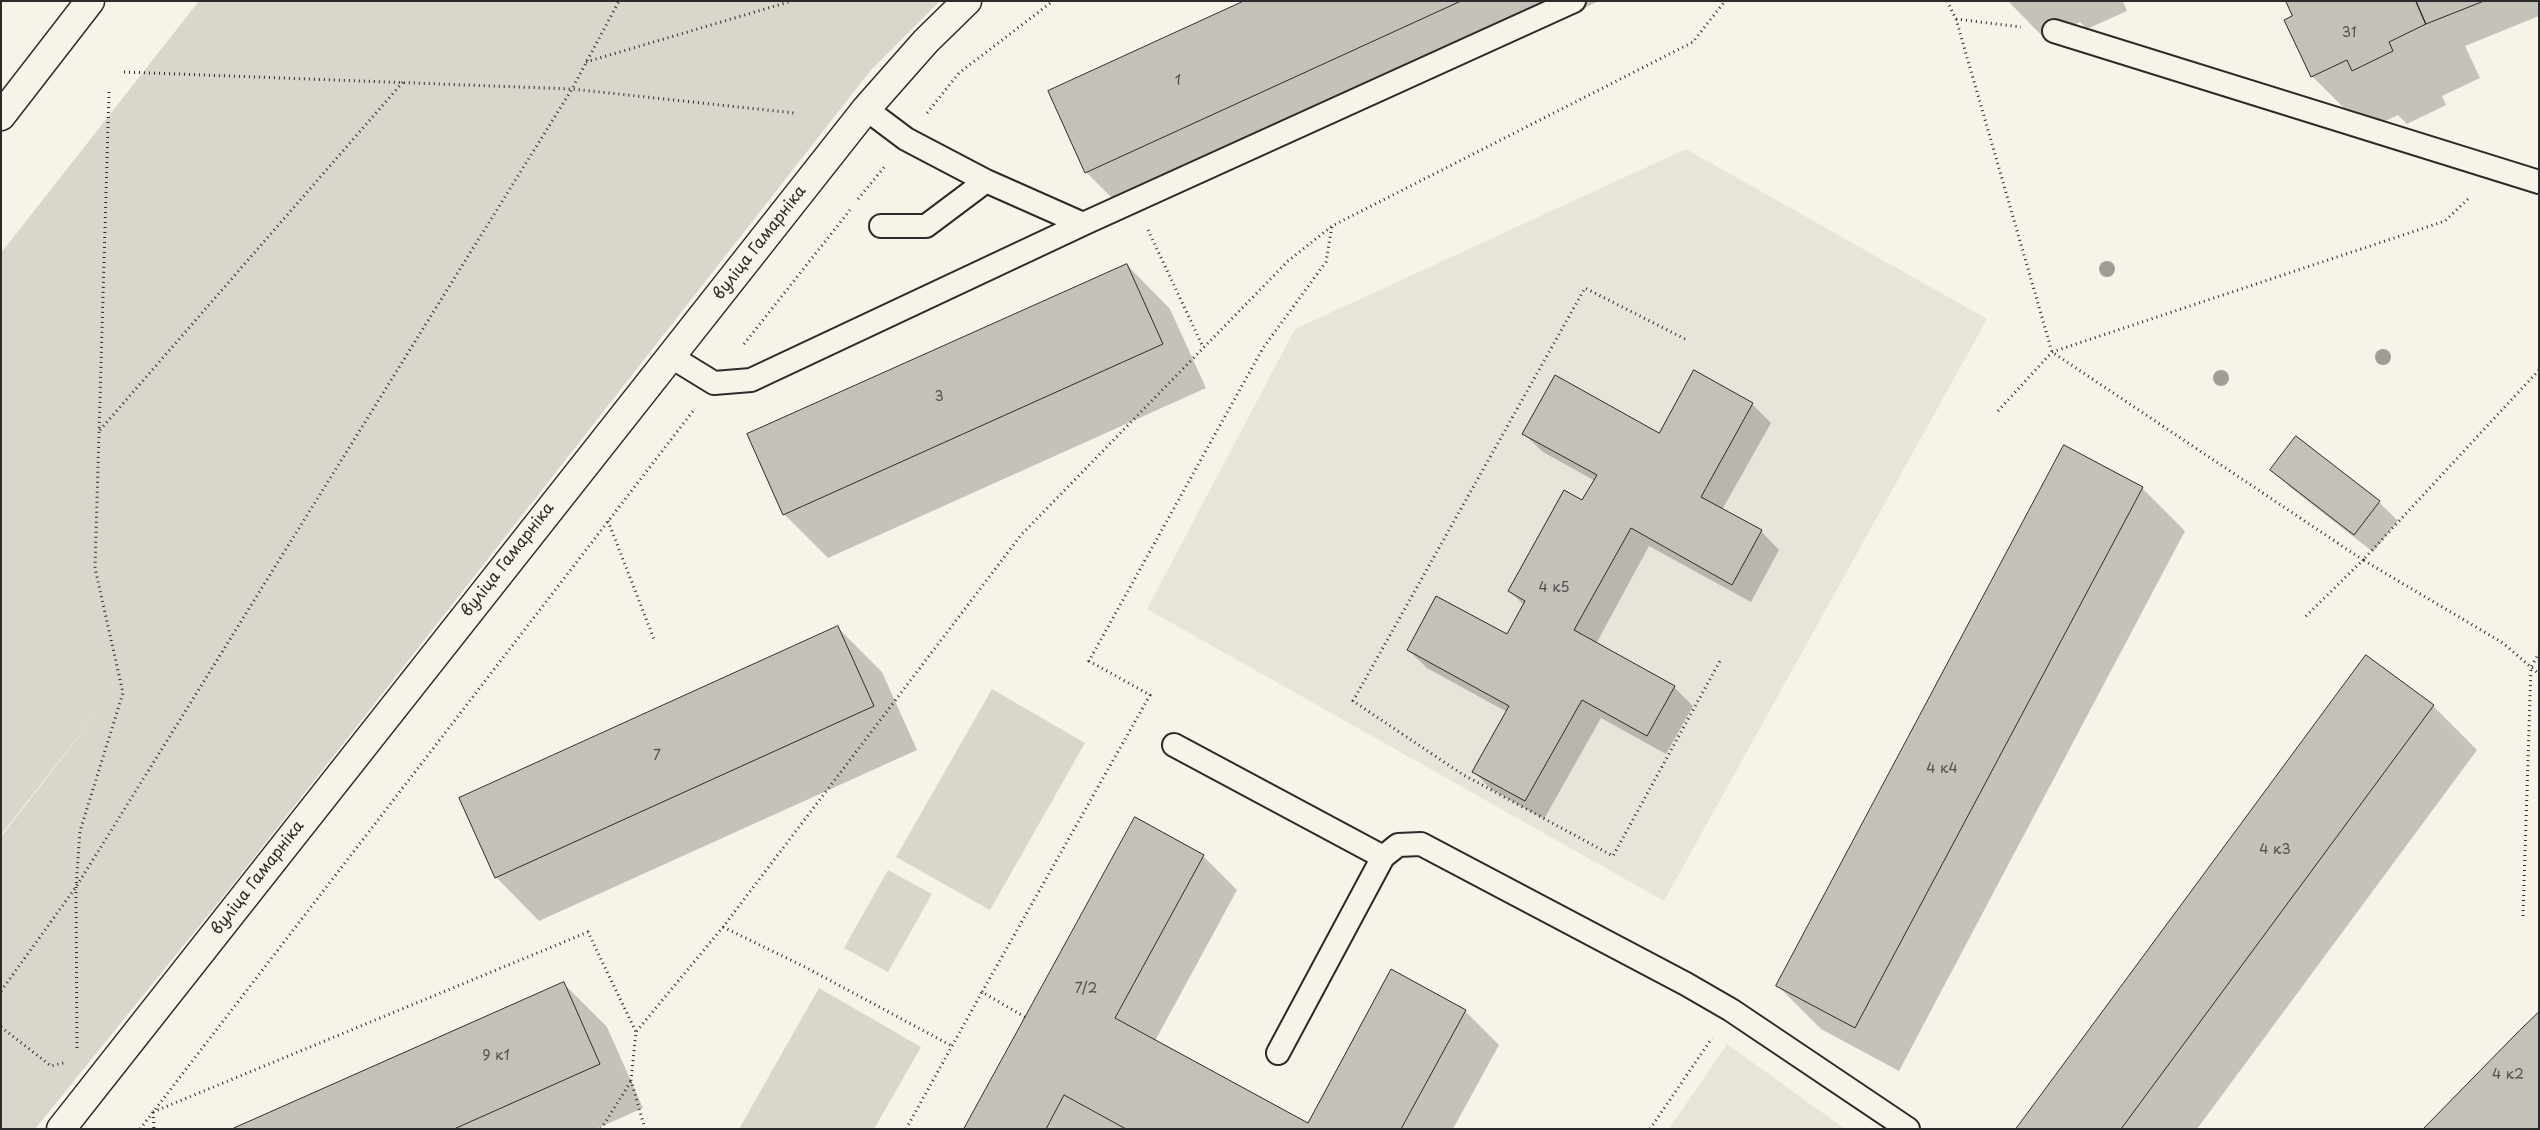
<!DOCTYPE html>
<html>
<head>
<meta charset="utf-8">
<style>
	body { margin:0 }
	#map { position:relative; width:2540px; height:1130px; overflow:hidden; background:#f7f3e8; font-family:"Playpen Sans",sans-serif }
	canvas { display:block }
	.frame { position:absolute; inset:0; border:2px solid #2b2b2b; pointer-events:none }
</style>
</head>
<body>
<div id="map">
<canvas width="2540" height="1130"></canvas>
<div class="frame"></div>
</div>
<script>
const c = document.querySelector('canvas').getContext('2d');
c.lineJoin = 'round';
function paint(path, color) { c.fillStyle = color; c.fill(path, 'evenodd'); }
function trace(path, color, width, dash) { c.strokeStyle = color; c.lineWidth = width; c.lineCap = dash ? 'butt' : 'round'; c.setLineDash(dash || []); c.stroke(path); }
function label(font, color, halo, rows, align = 'center') {
  c.font = font + ' "Playpen Sans",sans-serif'; c.lineWidth = 4; c.setLineDash([]); c.textBaseline = 'middle'; c.strokeStyle = halo; c.fillStyle = color; for (const [text, x, y, turn = 0] of rows) {
    c.save(); c.translate(x, y); c.rotate((+turn || 0) * Math.PI / 180); c.textAlign = isNaN(turn) ? turn : align; if (halo) c.strokeText(text, 0, 0); c.fillText(text, 0, 0); c.restore();
  }
}
const built = new Path2D(`
	M1686,149L1987,319L1664,901L1147,609L1295,329Z
	M1727,1044L1845,1129H1669Z`);
const green = new Path2D(`
	M199,1H940L871,70L230,888L35,1129H1V837L106,701L1,835V253Z
	M992,689L1085,743L990,910L896,857Z
	M888,870L932,894L888,972L844,948Z
	M819,988L921,1047L874,1129H739Z`);
const shadow = new Path2D(`
	M1247,1H1599L1130,216L1086,172Z
	M2008,1H2123L2127,11L2087,29L2080,22L2045,39Z
	M2287,1H2539V16L2465,46L2480,78L2442,96L2446,105L2407,124L2398,115L2366,130L2312,76L2294,16Z
	M1127,265L1170,309L1206,388L828,558L784,514Z
	M1752,404L1771,423L1722,510L1761,531L1779,550L1751,602L1649,546L1596,644L1674,687L1693,706L1666,754L1601,718L1544,819L1492,790L1474,772L1507,712L1427,668L1408,650L1508,636L1524,605L1509,591L1582,502L1595,481L1543,452L1524,434H1660Z
	M2297,438L2379,502L2398,521L2373,552L2291,488L2272,469Z
	M2142,488L2185,531L1899,1071L1821,1029L1778,986Z
	M838,628L882,672L917,750L539,921L496,877Z
	M2367,657L2433,706L2477,750L2197,1129H2018Z
	M1203,856L1237,890L1155,1041L1308,1125L1465,1011L1499,1045L1453,1129H966Z
	M564,984L607,1027L643,1108L596,1129H235Z`);
const building = new Path2D(`
	M1244,1H1461L1085,173L1048,91Z
	M2286,1H2416L2426,24L2389,42L2393,51L2352,71L2347,60L2311,77L2284,20L2292,16Z
	M2416,1H2484L2426,24Z
	M1127,264L1163,344L783,515L747,434Z
	M1694,370L1753,403L1701,497L1762,530L1732,585L1631,528L1574,630L1675,686L1647,736L1582,700L1525,801L1472,772L1509,706L1407,650L1436,596L1507,634L1525,601L1508,591L1564,490L1582,500L1597,475L1522,434L1555,375L1659,433Z
	M2296,436L2380,501L2354,535L2270,470Z
	M2064,445L2143,487L1855,1028L1776,986Z
	M838,626L874,706L495,878L459,798Z
	M2366,655L2434,705L2121,1129H2016Z
	M1135,817L1204,855L1115,1018L1308,1123L1391,969L1466,1010L1401,1129H1126L1064,1095L1046,1129H964Z
	M564,982L600,1064L454,1129H232Z
	M2539,1012V1129H2423L2519,1031Z`);
const path = new Path2D(`
	M1947,1L1956,19L2052,352L2363,560L2304,618
	M1956,19L2021,27
	M586,62L792,1
	M124,72L572,89L794,113
	M927,113L959,73L1053,1
	M858,199L886,165
	M1148,230L1203,347
	M1685,339L1585,288L1353,701L1462,774L1613,856L1721,659
	M744,344L850,210
	M2539,370L2363,560L2503,643L2539,674
	M1998,411L2052,352L2445,221L2470,197
	M100,430L403,82
	M608,521L654,639
	M2523,916L2531,667L2539,653
	M723,927L805,967L952,1046
	M1,991L76,887L572,89L619,1
	M1025,1017L982,992L1150,695L1089,661L1263,348L1326,262L1332,226
	M1,1027L51,1066L67,1062
	M77,1048L76,887L80,831L123,693L95,568L109,92
	M153,1112L588,932L636,1032
	M153,1112L154,1129
	M140,1129L693,411
	M601,1129L631,1081
	M645,1129L631,1080L636,1032L723,927L1021,535L1288,261L1332,226L1693,42L1725,1
	M906,1129L982,992
	M1650,1129L1712,1038`);
const service = new Path2D(`
	M2054,31L2539,182
	M866,109L906,139L986,181L1083,224L1574,1
	M881,226H926L986,181
	M670,356L714,383L751,380L1083,224
	M1174,745L1383,857
	M1278,1053L1383,857L1398,845L1421,844L1686,984L1731,1010L1908,1129`);
const tertiary = new Path2D(`
	M61,1129L866,109L926,41L967,1`);
const secondary = new Path2D(`
	M1,116L90,1`);
const trees = [
	[2107,269],
	[2383,357],
	[2221,378]
];
const numberNames = [
	["31",2349,33],
	["1",1178,81],
	["3",939,397],
	["4 к5",1554,588],
	["7",657,756],
	["4 к4",1942,769],
	["4 к3",2275,850],
	["7/2",1086,989],
	["9 к1",496,1056],
	["4 к2",2508,1075]
];
const streetNames = [
	["вуліца Гамарніка",760,243,-52],
	["вуліца Гамарніка",508,560,-52],
	["вуліца Гамарніка",258,878,-52]
];
paint(built, '#e8e4da');
paint(green, '#dad6cc');
paint(shadow, '#0003');
paint(building, '#c4c1b9');
trace(building, '#2b2b2b', 1);
trace(service, '#2b2b2b', 26);
trace(tertiary, '#2b2b2b', 31);
trace(secondary, '#2b2b2b', 31);
trace(path, '#2b2b2b', 3, [1, 4]);
trace(service, '#f7f3e8', 22);
trace(tertiary, '#f7f3e8', 28);
trace(secondary, '#f7f3e8', 28);
c.fillStyle = '#9f9d96';
for (const [x, y] of trees) { c.beginPath(); c.arc(x, y, 8, 0, 2 * Math.PI); c.fill(); }
label('14px', '#51504e', null, numberNames);
label('16px', '#2b2b2b', '#f7f3e8', streetNames);
</script>
</body>
</html>
